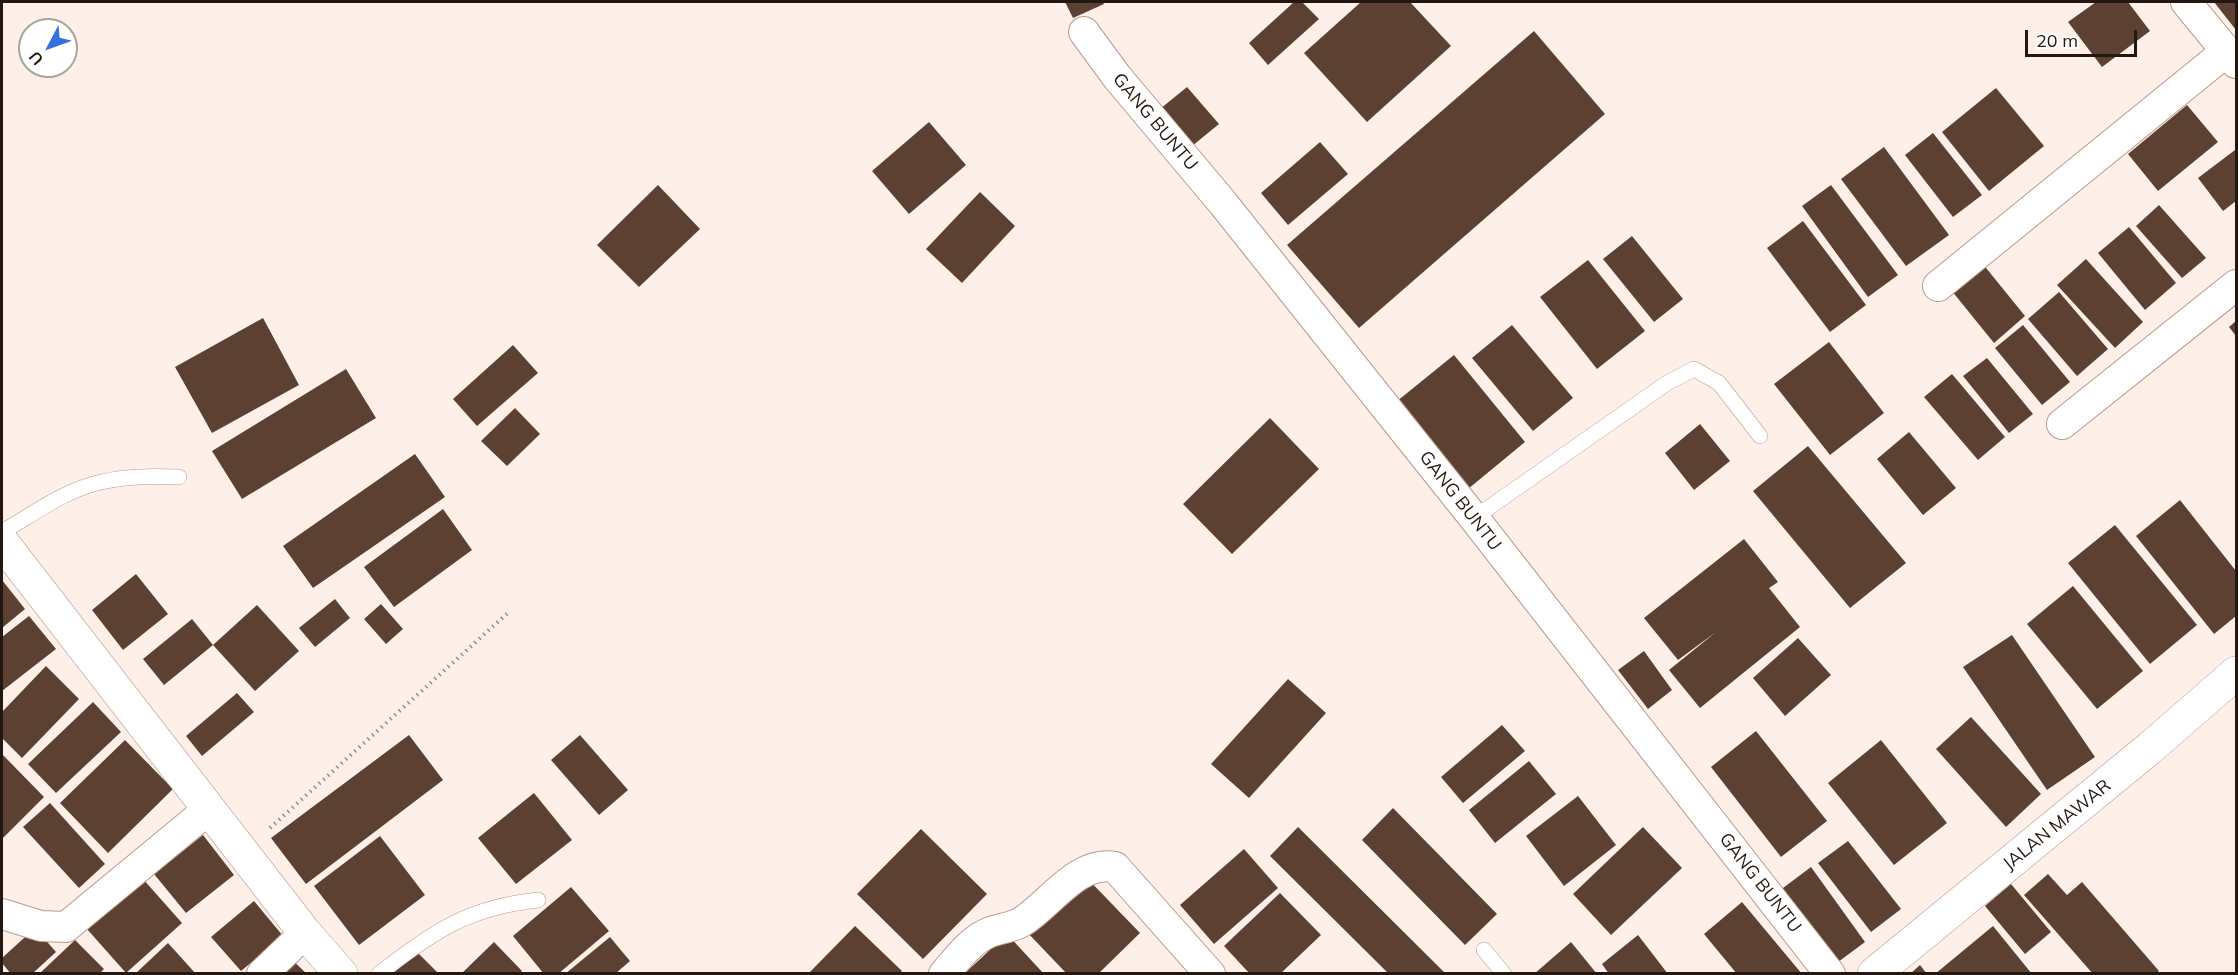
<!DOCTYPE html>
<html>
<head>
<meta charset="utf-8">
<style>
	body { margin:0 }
	#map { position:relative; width:2238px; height:975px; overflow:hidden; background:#fef0e8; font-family:Mulish,sans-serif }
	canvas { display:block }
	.frame { position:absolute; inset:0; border:3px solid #231811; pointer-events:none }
	.north { position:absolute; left:18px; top:18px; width:60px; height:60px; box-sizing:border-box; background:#fff; border:2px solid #a7a3a0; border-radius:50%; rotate:229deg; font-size:16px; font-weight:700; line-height:24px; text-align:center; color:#231811 }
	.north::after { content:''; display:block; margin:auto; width:21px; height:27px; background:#3570df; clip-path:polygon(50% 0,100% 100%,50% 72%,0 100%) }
	.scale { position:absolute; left:2025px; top:30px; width:112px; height:27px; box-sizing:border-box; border:3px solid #231811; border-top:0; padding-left:8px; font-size:18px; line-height:21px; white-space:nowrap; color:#231811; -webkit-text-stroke:4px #fff; paint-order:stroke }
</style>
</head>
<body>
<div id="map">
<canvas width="2238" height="975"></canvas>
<div class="frame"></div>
<div class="north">U</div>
<div class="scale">20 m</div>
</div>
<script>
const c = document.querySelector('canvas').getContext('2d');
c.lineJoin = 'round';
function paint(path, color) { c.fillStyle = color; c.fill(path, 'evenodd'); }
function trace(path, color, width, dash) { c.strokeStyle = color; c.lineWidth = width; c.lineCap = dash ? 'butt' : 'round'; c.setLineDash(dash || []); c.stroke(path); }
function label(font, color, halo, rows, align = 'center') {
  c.font = font + ' Mulish,sans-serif'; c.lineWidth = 6; c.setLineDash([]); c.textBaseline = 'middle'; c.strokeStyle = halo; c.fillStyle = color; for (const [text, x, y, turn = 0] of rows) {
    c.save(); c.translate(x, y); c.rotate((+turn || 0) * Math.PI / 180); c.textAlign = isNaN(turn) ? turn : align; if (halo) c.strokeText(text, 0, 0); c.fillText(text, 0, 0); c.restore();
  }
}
const building = new Path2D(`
	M1065,2H1103L1104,4L1073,18Z
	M1294,2H1302L1319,19L1268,65L1249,43Z
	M1361,2H1410L1451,46L1367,122L1304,53Z
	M2096,2H2128L2150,31L2102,67L2068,22Z
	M2214,2H2236V30Z
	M1534,31L1605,114L1359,328L1287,245Z
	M1187,87L1219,124L1192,146L1160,109Z
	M1996,88L2044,146L1989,191L1942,132Z
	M2187,105L2218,142L2158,191L2128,154Z
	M929,122L966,165L909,214L872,171Z
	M1933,133L1982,195L1953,217L1905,155Z
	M1320,142L1348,174L1288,225L1261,193Z
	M1884,147L1949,235L1906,266L1841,179Z
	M2235,150L2236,201L2223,211L2198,178Z
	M658,185L700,229L639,287L597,245Z
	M1831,185L1898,275L1868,297L1802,206Z
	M980,192L1015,226L962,283L926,249Z
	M2159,205L2206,258L2182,278L2136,226Z
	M1803,221L1866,305L1830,332L1767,248Z
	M2129,227L2176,283L2145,310L2098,253Z
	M1632,236L1683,299L1654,322L1603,259Z
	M1978,258L2025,316L1994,343L1947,285Z
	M2086,259L2143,322L2115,348L2057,285Z
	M1588,260L1645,331L1597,369L1540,297Z
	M2059,292L2108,349L2077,376L2028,319Z
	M263,318L299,385L212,433L175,367Z
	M2236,321V336L2229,327Z
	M1512,325L1573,398L1533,431L1472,358Z
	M2023,325L2070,382L2042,405L1995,348Z
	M1829,342L1884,413L1830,455L1774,384Z
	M513,345L538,373L477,426L453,399Z
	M1454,355L1525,442L1468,489L1396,402Z
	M1987,358L2033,414L2009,433L1963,376Z
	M346,369L376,418L242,499L212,451Z
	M1952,374L2005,437L1978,460L1924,397Z
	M515,408L540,434L507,466L481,441Z
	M1270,418L1319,469L1232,554L1183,504Z
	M1700,424L1730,461L1694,490L1665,453Z
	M1909,432L1956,488L1923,515L1877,459Z
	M1808,446L1906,563L1850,608L1753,491Z
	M415,454L445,497L313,588L283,546Z
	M2180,500L2236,571V616L2214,634L2136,536Z
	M443,509L472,550L394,607L364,567Z
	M2115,525L2197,625L2150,664L2068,563Z
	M1744,539L1778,582L1769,588L1800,627L1700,708L1669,670L1716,632L1678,660L1644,618Z
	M136,574L168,614L123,650L92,610Z
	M2,580L25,609L2,628Z
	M2073,586L2143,671L2097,709L2027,624Z
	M335,599L350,618L315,647L299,628Z
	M381,604L403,629L386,644L364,619Z
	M257,605L299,651L255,691L213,645Z
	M29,616L56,649L2,691V637Z
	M192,619L213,645L164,685L143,659Z
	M2012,635L2095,757L2047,790L1963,667Z
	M1798,638L1831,675L1785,716L1753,678Z
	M1644,651L1672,690L1648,709L1618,670Z
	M46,666L79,699L22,758L2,738V712Z
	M1288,679L1326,713L1249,798L1211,764Z
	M237,693L254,712L202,756L186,736Z
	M93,702L121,732L56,793L28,764Z
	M1971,717L2041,794L2006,827L1936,749Z
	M1502,725L1525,751L1463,803L1441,777Z
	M1756,731L1827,821L1781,857L1711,767Z
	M409,735L443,780L306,884L271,838Z
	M580,735L628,790L599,815L551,760Z
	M125,740L173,789L108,853L60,803Z
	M1881,740L1947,823L1894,865L1828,783Z
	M2,754L44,797L2,839Z
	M1529,761L1556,794L1495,843L1469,810Z
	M534,793L572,840L516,884L478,838Z
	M1578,796L1616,845L1564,886L1526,836Z
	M50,803L105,864L79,888L23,827Z
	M1393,808L1497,914L1465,945L1362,840Z
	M1298,827L1446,974H1389L1270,856Z
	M1643,827L1682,868L1611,935L1573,894Z
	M921,829L987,894L923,959L857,894Z
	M203,835L234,875L186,913L154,874Z
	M380,836L425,895L359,945L314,886Z
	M1848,841L1901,909L1871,932L1818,863Z
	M1244,849L1278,888L1214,944L1180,905Z
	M1811,867L1865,942L1834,965L1779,891Z
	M1083,874L1140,933L1098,974H1067L1025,930Z
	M2048,874L2067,895L2082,882L2159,971L2156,974H2093L2024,895Z
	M143,879L182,923L126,973L87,929Z
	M2011,884L2051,932L2025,954L1985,906Z
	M571,887L609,931L558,974H544L513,936Z
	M1280,893L1321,935L1280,974H1250L1224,946Z
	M254,901L283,936L241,971L211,937Z
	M1742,902L1802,974H1737L1704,934Z
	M855,926L902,971L899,974H808Z
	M1993,926L2032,974H1935Z
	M35,928L56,952L32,974H11L2,963V958Z
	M1007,934L1044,974H964Z
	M1638,935L1668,974H1609L1602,964Z
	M610,937L630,961L615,974H565Z
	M75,940L104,969L99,974H39Z
	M494,942L522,971L519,974H461Z
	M1571,942L1597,974H1534Z
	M168,943L196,974H135Z
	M414,949L439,974H390Z
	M287,955L307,974H270Z
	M1920,965L1927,974H1910Z`);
const path = new Path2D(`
	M270,828L510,611`);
const service = new Path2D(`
	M1474,518L1667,383L1694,369L1719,383L1760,436
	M2,532C33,514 65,490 101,482C127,476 152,476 179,477
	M1484,950L1504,974
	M379,974C432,932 469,907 538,900`);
const minor = new Path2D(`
	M2186,2L2236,63
	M1084,32L1117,77L1222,202L1474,518L1830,974
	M1938,286L2227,51
	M2062,424L2236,285
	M2,914L41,926L66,927L209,809
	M262,974L305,933
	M944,974C957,959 970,941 988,933C999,928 1013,928 1023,921C1051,903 1078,860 1115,867L1210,974`);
const tertiary = new Path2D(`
	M2,542L305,933L341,974
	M1874,974L2150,748L2236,673`);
const streetNames = [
	["GANG BUNTU",1155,122,50],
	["GANG BUNTU",1460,501,52],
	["JALAN MAWAR",2057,825,-39],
	["GANG BUNTU",1760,883,52]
];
paint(building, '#5c4132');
trace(service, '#ba9a89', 16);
trace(minor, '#ba9a89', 32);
trace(tertiary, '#ba9a89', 34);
trace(path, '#998c85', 4, [1.5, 4.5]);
trace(service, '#fff', 15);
trace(minor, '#fff', 30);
trace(tertiary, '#fff', 33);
label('18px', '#231811', '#fff', streetNames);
</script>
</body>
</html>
